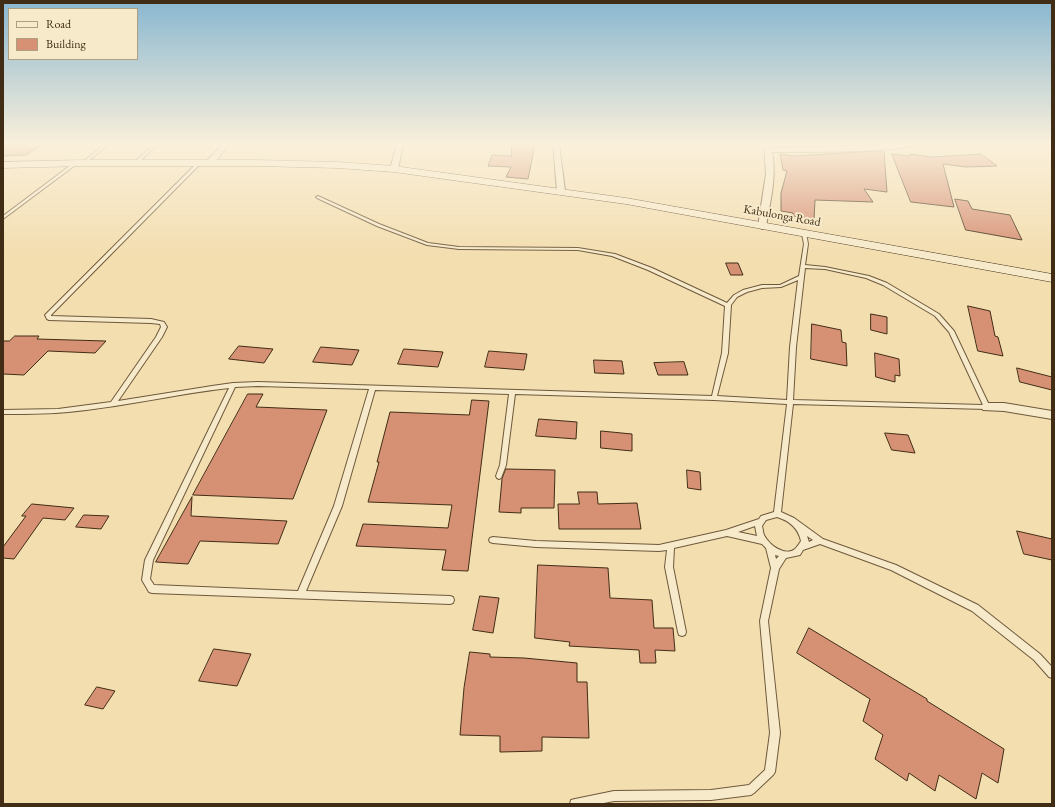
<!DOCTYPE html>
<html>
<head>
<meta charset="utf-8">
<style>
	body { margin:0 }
	#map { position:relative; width:1055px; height:807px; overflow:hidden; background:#f3deaf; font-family:"EB Garamond",serif }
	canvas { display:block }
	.frame { position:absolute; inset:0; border:4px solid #412d15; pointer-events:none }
	.legend { position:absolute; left:8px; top:8px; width:130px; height:52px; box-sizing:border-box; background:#f7eacb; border:1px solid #ae9e82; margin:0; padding:5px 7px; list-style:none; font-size:12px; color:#412d15 }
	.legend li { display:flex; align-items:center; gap:8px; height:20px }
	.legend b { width:20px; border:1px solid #ae9e82 }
</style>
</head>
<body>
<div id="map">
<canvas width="1055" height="807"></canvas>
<div class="frame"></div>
<ul class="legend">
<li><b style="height:5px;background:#f7eacb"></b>Road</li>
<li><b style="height:11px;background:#d69074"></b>Building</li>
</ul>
</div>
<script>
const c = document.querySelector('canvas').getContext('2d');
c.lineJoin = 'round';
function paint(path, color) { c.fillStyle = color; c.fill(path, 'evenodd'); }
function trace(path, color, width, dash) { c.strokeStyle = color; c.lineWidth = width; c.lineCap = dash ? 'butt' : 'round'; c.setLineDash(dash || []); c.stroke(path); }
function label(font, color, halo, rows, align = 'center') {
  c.font = font + ' "EB Garamond",serif'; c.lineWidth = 4; c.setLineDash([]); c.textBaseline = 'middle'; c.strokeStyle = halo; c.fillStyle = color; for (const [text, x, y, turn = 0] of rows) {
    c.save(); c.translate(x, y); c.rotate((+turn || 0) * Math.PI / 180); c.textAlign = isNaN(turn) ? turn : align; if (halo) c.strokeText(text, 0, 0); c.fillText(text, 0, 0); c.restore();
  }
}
const building = new Path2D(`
	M3,144H43L26,155L3,156Z
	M512,145H535L528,179L506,177L511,167L488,166L492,155L511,156Z
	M884,151L887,192L864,189L873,202L815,200L814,219L793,216V213L781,211V193L787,171L783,170L780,154L793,156Z
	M892,154L910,156V154L932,157L981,154L997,166L966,167L943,164L954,207L911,202Z
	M955,199L968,201L972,209L1010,215L1022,240L966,230Z
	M726,263H738L743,275H731Z
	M968,306L990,311L995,336L998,337L1003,356L978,351Z
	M871,314L887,317V334L871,330Z
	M812,324L841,330L842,342L846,343L847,366L811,359Z
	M15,336H39L37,339L106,341L95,353L48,351L24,375L3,374V341H9Z
	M239,346L273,349L264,363L229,359Z
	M321,347L359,350L352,365L313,362Z
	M404,349L443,352L438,367L398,364Z
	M489,351L527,354L524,370L485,367Z
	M875,353L899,359L900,376L895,375V382L876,377Z
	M594,360L622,361L624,374L595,373Z
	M684,362L688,375H658L654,363Z
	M1017,368L1052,377V390L1020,382Z
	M248,394H263L256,407L327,410L293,499L193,495Z
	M472,400L489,401L468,571L442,570L446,550L356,546L363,524L448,528L452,505L368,502L379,462H377L390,412L469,415Z
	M539,419L577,422L576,439L536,436Z
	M601,431L632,434V451L601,448Z
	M885,433L908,435L915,453L892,450Z
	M506,469L555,470L554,508H521V513L499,512L502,479Z
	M687,470L700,472L701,490L688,488Z
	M578,492H597L598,504L637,503L641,529H559L558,504H579Z
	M192,497L191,516L287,521L278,544L200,541L188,564L156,562Z
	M32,504L74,508L65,520L43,518L14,559L3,558V547L26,516H22Z
	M84,515L109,516L101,529L76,527Z
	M1017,531L1052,539V560L1024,554Z
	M538,565L608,568L610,598L652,600L654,628H673L675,651L655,650L656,663H640L639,650L569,646L570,642L535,638Z
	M480,596L499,598L493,633L473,630Z
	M809,628L927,699V701L1004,749L998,783L982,773L976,799L939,775L935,791L909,773L907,781L875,759L883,735L863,721L870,699L797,653Z
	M214,649L251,654L237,686L199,681Z
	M470,652L490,654V657L524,658L577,663V682H587L589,738L542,737V751L500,752V736L460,735L464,688Z
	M97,687L115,691L103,709L85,705Z`);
const service = new Path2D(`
	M105,144H109L85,164H83V162Z
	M154,144H158L138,163H136V161Z
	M75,162L78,163L3,219V216Z
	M198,162L201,163L51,315V316L151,319L164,322L167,327L162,337L118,401L212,386L233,383L258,382L712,396L722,353L725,306L648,270L612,256L578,250L459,249L427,245L377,226L317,198L316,197L318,196L379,224L428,243L459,247L578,248L615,254L652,268L727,303L734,295L743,290L762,285H780L799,276L804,244L802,234L806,233L808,244L805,265L825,267L869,276L887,283L939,314L954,331L990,407L987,409L793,404L781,512L794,518L823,539L896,565L978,605L1040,654L1052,667V678L1049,677L1034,660L972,611L891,570L820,544L803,550L800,555L786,558L779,569L768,621L780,733L775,772L773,775L754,793L751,795L711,800L614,801L599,804H570L571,800L575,799L614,791L711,790L749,785L765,770L770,733L760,621L771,568L766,548L762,544L727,536L674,548L673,567L686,632L685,635L682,636L679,635L678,632L665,567L667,550L659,551L536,547L493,543L490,542L489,540L490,538L493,537L536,541L659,545L726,530L759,519L761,516L774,512L787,404L714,400L515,394L506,465L501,478L499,479L497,478L496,476L500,465L509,394L375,390L342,506L306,591L450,596L453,597L454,600L453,603L450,604L152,593L149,592L142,580L145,560L229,388C175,394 122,407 68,412C46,414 25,414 3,414V410L58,409L111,402L156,337L161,327L160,324L151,323L49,320L47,319L45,315ZM805,268L825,269L866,278L883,285L935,316L949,332L983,405L793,400L796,347ZM798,280L790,347L787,400L717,396L728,353L731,305L737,297L747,292L762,288L781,287ZM258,386L369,389L334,506L298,591L154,585L150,579L153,560L235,387ZM777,517C790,521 798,528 801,541C799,544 797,547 795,549C785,557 769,545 764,535C763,533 763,529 762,526L766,520ZM755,526L757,536L738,532ZM807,536L813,540L809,542ZM775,555L779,556L776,559Z`);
const minor = new Path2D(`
	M223,144H229L213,165H207V161Z
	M397,144H403L398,169L394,171L390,169Z
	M553,144H559L565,191L561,193L557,191Z
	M764,144H770L771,148L916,144C904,153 795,152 772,152C777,177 770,202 766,226L762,229L758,226L766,174Z
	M987,403H1004L1052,411V419L1004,411L983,410L981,407L983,404Z`);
const secondary = new Path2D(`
	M84,160H257L338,162L394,166L626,198L1052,274V282L626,204L394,172L338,168L257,166H84L3,168V162Z`);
const farStreetnames = [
	["Kabulonga Road",782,216,10]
];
paint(building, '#d69074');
trace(building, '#412d15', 1);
trace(service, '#6e593c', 2);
trace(minor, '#6e593c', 2);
trace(secondary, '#412d15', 1);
paint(service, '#f7eacb');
paint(minor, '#f7eacb');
paint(secondary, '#f7eacb');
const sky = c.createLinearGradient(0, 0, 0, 257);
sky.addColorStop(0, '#89b7d0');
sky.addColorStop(0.56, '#faf0db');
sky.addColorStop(1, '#faf0db00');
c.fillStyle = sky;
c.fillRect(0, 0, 1055, 257);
label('12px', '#412d15', '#f7eacb', farStreetnames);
</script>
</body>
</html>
